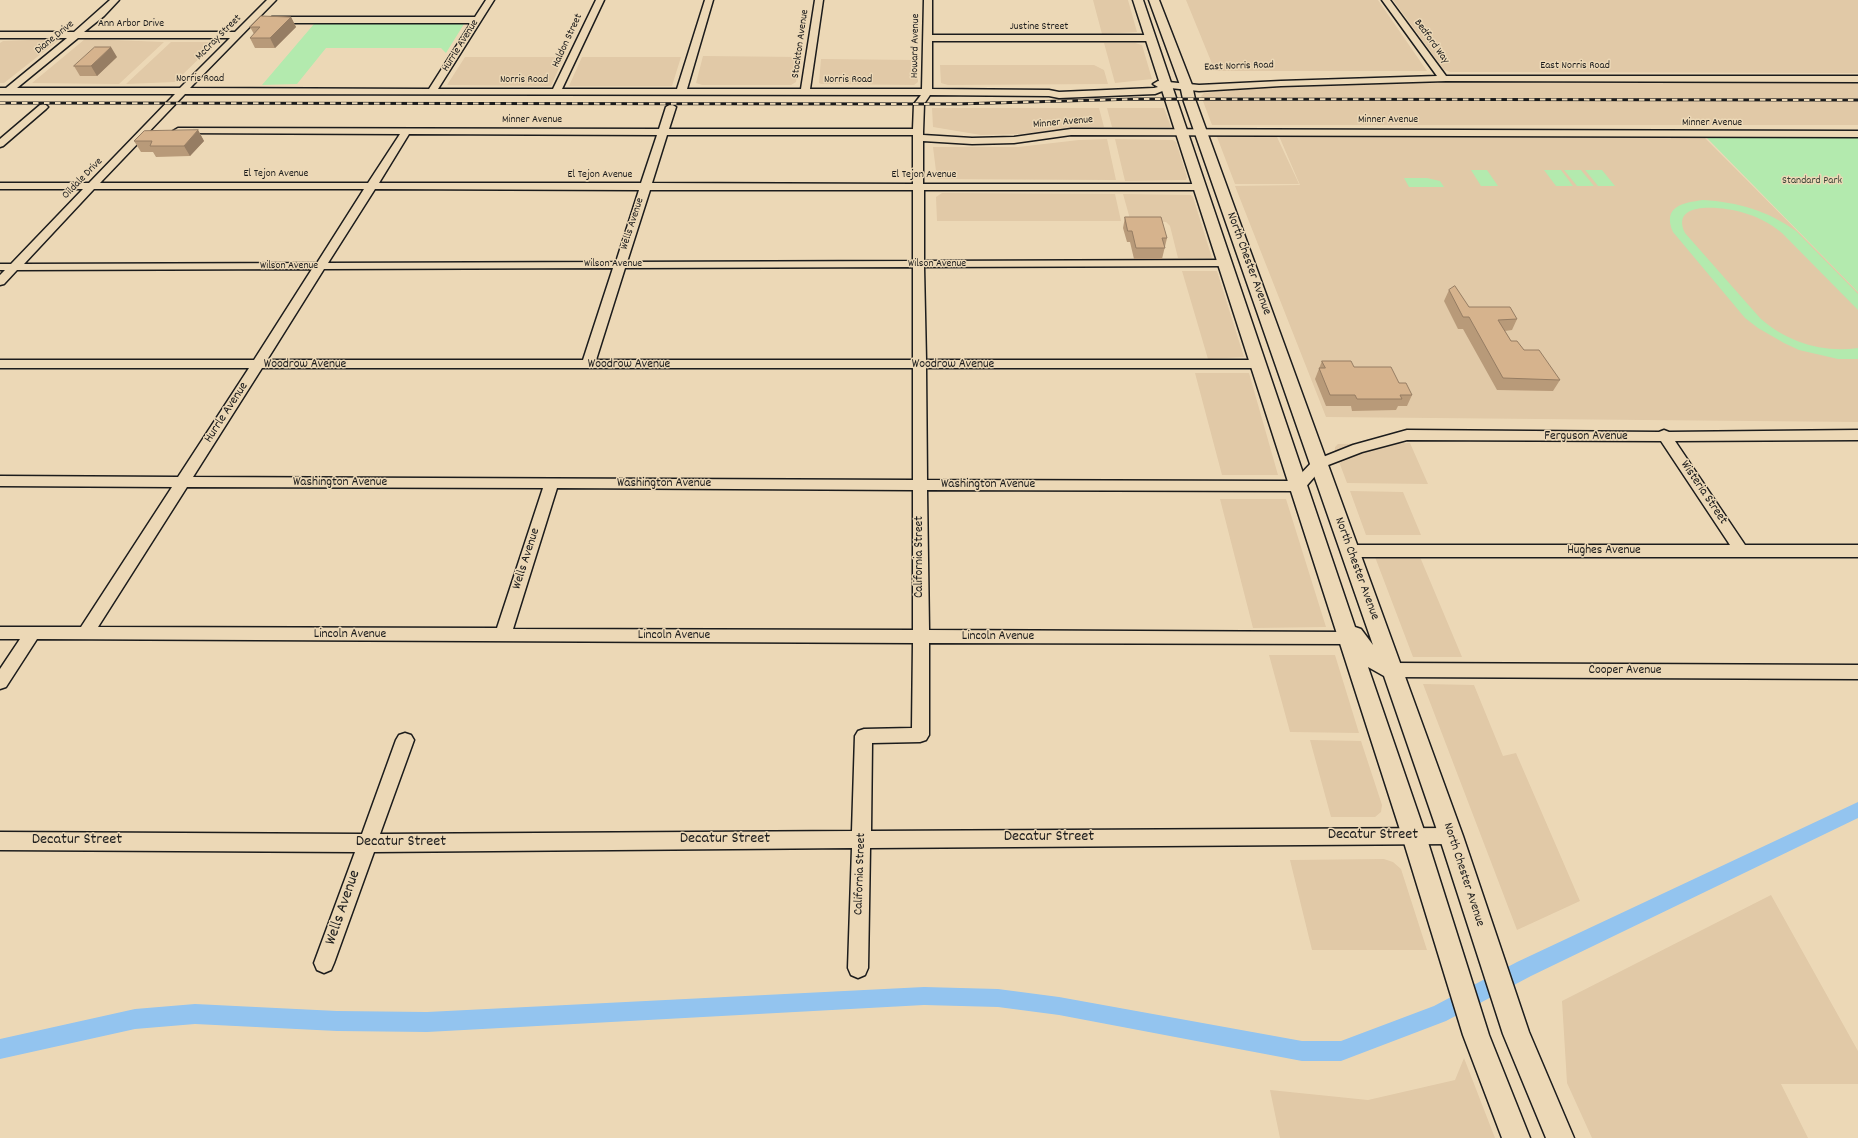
<!DOCTYPE html>
<html>
<head>
<meta charset="utf-8">
<style>
	body { margin:0 }
	canvas { display:block; background:#ecd8b6 }
</style>
</head>
<body>
<canvas width="1858" height="1138"></canvas>
<script>
const c = document.querySelector('canvas').getContext('2d');
c.lineJoin = 'round';
function paint(path, color) { c.fillStyle = color; c.fill(path, 'evenodd'); }
function trace(path, color, width, dash) { c.strokeStyle = color; c.lineWidth = width; c.lineCap = dash ? 'butt' : 'round'; c.setLineDash(dash || []); c.stroke(path); }
function label(font, color, halo, rows, align = 'center') {
  c.font = font + ' Dekko,sans-serif'; c.lineWidth = 3; c.setLineDash([]); c.textBaseline = 'middle'; c.strokeStyle = halo; c.fillStyle = color; for (const [text, x, y, turn = 0] of rows) {
    c.save(); c.translate(x, y); c.rotate((+turn || 0) * Math.PI / 180); c.textAlign = isNaN(turn) ? turn : align; if (halo) c.strokeText(text, 0, 0); c.fillText(text, 0, 0); c.restore();
  }
}
const built = new Path2D(`
	M1093,0H1128L1137,32L1102,34Z
	M1186,0H1378L1427,71H1215Z
	M1393,0H1858V73L1450,72L1444,70Z
	M60,39L4,83H0V43L3,41Z
	M85,39L164,42L119,84L32,83Z
	M171,42H209L214,44L175,82L126,84Z
	M1104,43H1135L1142,45L1152,79L1115,83Z
	M703,56L800,57L796,82L791,85H702L696,83Z
	M465,57H564L551,86L447,85Z
	M582,57H681L672,86H569Z
	M821,59L918,60V82L914,85L821,84L819,83Z
	M940,65H1094L1104,70L1108,84L948,85L941,83Z
	M1314,81H1858V125H1212L1201,96L1204,93Z
	M932,108H1099L1104,127L1073,128L1021,134L981,135L933,127Z
	M1107,108H1164L1171,127H1112Z
	M1279,136L1704,137L1858,292V422L1326,417L1235,186L1300,185Z
	M1217,137H1277L1299,184H1235Z
	M1107,139L1116,180L937,179L933,147H1018L1079,140Z
	M1115,139L1173,140L1176,142L1187,177L1186,180L1125,181Z
	M942,193L1115,194L1121,221H937L936,197Z
	M1123,194L1191,195L1193,197L1212,258H1178L1170,226L1166,222L1134,221L1130,219Z
	M1182,271H1217L1244,357L1208,359Z
	M1195,373H1249L1278,475H1222Z
	M1410,443L1428,484L1347,483L1335,451V447L1338,444Z
	M1350,491L1403,492L1421,535H1366Z
	M1220,499H1286L1326,627L1253,628Z
	M1375,557H1420L1462,657H1413Z
	M1269,655H1335L1359,733L1290,732Z
	M1423,684L1474,685L1503,756L1516,753L1580,901L1517,930Z
	M1310,740L1361,741L1382,805L1381,812L1375,817H1331Z
	M1384,859L1393,862L1401,869L1427,950H1312L1290,860Z
	M1771,895L1858,1051V1084H1781L1808,1138H1592L1567,1083L1562,1001Z
	M1464,1058L1495,1138H1280L1270,1090L1368,1100L1455,1080Z`);
const green = new Path2D(`
	M314,24H464L446,53L441,48H326L297,84L262,85Z
	M1858,135V292L1706,137Z
	M1471,170H1487L1498,186H1481Z
	M1544,170H1561L1573,186H1556Z
	M1564,170H1581L1594,186H1577Z
	M1585,170H1602L1615,186H1598Z
	M1404,178H1427L1440,181L1444,187H1409Z
	M1703,200C1738,202 1768,211 1796,231L1858,294V310L1782,233C1770,223 1756,216 1741,212C1724,207 1669,200 1685,233L1760,318C1787,342 1822,353 1858,348V359H1838L1799,350L1784,343L1758,328L1745,318L1673,232C1662,206 1683,203 1703,200Z`);
const canal = new Path2D(`
	M1858,802V818L1531,976L1446,1021L1341,1061H1302L1059,1015L998,1007L924,1005L427,1032L337,1031L195,1024L135,1029L0,1059V1039L135,1009L195,1004L337,1011L427,1012L924,987L998,989L1059,997L1302,1041H1341L1434,1006L1517,962Z`);
const minor = new Path2D(`
	M110,0H119L104,16L84,32H235L267,0H276L190,88L429,89L471,23H272L268,20L272,17H475L486,0H494L438,89H553L596,0H604L562,89H677L705,0H713L687,89H801L815,0H823L810,89H922L924,0H932V35H1151L1155,38L1151,41H932V89L1049,90L1059,92L1154,88L1158,87L1153,84L1158,81L1199,85L1281,81L1437,76L1382,0H1390L1446,76H1858V82L1446,81L1281,86L1199,91L1170,88L1155,94L1059,98L1049,96L930,95L924,104L923,132V135L972,138L1014,137L1071,129L1858,131V137L1071,135L1014,143L972,144L923,141V184H1200L1205,187L1200,190H924V261L1225,260L1231,263L1225,266L924,267L926,360H1258L1262,361L1264,364L1262,367L1258,368H926L927,480L1294,481L1313,461L1353,445L1407,430L1659,432L1664,430L1669,432L1858,430V440L1675,441L1745,545H1858V557H1350L1345,555L1343,551L1345,547L1350,545H1730L1661,441L1407,440L1362,452L1323,467L1303,490L1298,491L927,490L929,630L1349,632L1355,633L1357,638L1355,643L1349,644L929,643V735L926,740L920,742L872,743L871,831L1451,828L1457,830L1460,836L1457,842L1451,844L870,848L868,968L865,975L858,978L851,975L848,968L852,848L374,852L334,963L331,970L324,973L317,970L314,963L355,852L0,850V832L362,834L396,740L399,735L405,733L411,735L414,740L380,834L852,831L855,736L858,731L864,729L912,728L913,643L37,639L6,687L0,689V669L20,639H0V627H81L172,487L0,486V476L178,477L249,368H0V360H254L312,269L17,270L4,284L0,285V275L5,270H0V264H11L83,189H0V183H89L175,94H0V88H6L67,38H0V32H74ZM78,38H230L180,88H17ZM185,94L921,95L914,104L913,129H669L676,107L671,104L666,107L659,129L178,128L173,131L175,133L400,134L368,183H100ZM409,134L657,135L641,183H379ZM667,135H913V184L652,183ZM94,189H364L317,263L24,264ZM375,189L639,190L616,262L328,263ZM650,190H913V261L627,262ZM913,267V360H596L625,268ZM613,268L583,360H267L324,269ZM262,368H913V480L193,477ZM187,487L543,488L497,628L98,627ZM557,488L913,490V630L513,629Z
	M43,104L46,105L48,107L46,109L3,146L0,147V139L40,105Z
	M1392,663L1858,665V679L1392,677L1386,675L1384,670L1386,665Z`);
const major = new Path2D(`
	M1133,0H1143L1355,627L1361,629L1373,645L1183,99L1180,85L1149,0H1159L1192,85L1195,99L1463,836L1529,1032L1574,1138H1546L1503,1034L1439,836L1384,676L1368,667L1426,836L1489,1035L1530,1138H1502L1463,1035L1402,836Z`);
const rail = new Path2D(`
	M0,103L956,104L1136,99L1858,100`);
const wall = new Path2D(`
	M291,17L296,27L275,48H255L250,38L254,34L250,27Z
	M117,57L97,76H80L74,66Z
	M198,130L204,141L190,156L156,157L153,152H141L134,141Z
	M1125,217L1167,238L1162,259H1134L1130,242H1127L1123,228Z
	M1449,290L1469,307L1517,319L1512,330L1505,331L1511,341L1524,350L1560,380L1553,391L1497,390L1463,329H1458L1444,301Z
	M1322,361L1354,367L1399,383L1412,395L1407,406H1398L1396,410L1352,411L1351,406H1326L1315,379Z`);
const shadedWall = new Path2D(`
	M291,17L296,27L275,48L270,38Z
	M111,47L117,57L97,76L91,66Z
	M198,130L204,141L190,156L184,146Z`);
const building = new Path2D(`
	M261,16L291,17L270,38H250L260,27H250Z
	M95,47H111L91,66H74Z
	M198,130L184,146H150L152,141H134L144,131Z
	M1125,217H1161L1167,238H1162L1165,248H1136L1132,231H1128Z
	M1455,286L1469,307H1510L1517,319L1498,320L1511,341H1517L1524,350H1539L1560,380L1503,378L1469,317H1463L1449,290Z
	M1322,361H1351L1354,367H1391L1399,383H1406L1412,395H1400L1402,399H1357L1355,395H1330L1319,368H1325Z`);
const farStreetnames = [
	["Ann Arbor Drive",131,24],
	["Justine Street",1039,27],
	["Diane Drive",55,38,-39],
	["McCray Street",219,38,-45],
	["Haldon Street",568,41,-65],
	["Bedford Way",1431,42,54],
	["Stockton Avenue",801,44,-82],
	["Hurrle Avenue",461,46,-58],
	["Howard Avenue",916,46,-89],
	["East Norris Road",1575,66],
	["East Norris Road",1239,67,-2],
	["Norris Road",200,79],
	["Norris Road",524,80],
	["Norris Road",848,80],
	["Minner Avenue",532,120],
	["Minner Avenue",1388,120],
	["Minner Avenue",1063,123,-5],
	["Minner Avenue",1712,123],
	["El Tejon Avenue",276,174],
	["El Tejon Avenue",600,175],
	["El Tejon Avenue",924,175],
	["Oildale Drive",83,179,-46],
	["Wells Avenue",633,224,-72],
	["Wilson Avenue",613,264],
	["Wilson Avenue",937,264],
	["Wilson Avenue",289,266]
];
const farParknames = [
	["Standard Park",1812,181]
];
const streetNames = [
	["North Chester Avenue",1248,264,70],
	["Woodrow Avenue",305,365],
	["Woodrow Avenue",629,365],
	["Woodrow Avenue",953,365],
	["Hurrle Avenue",227,413,-57],
	["Ferguson Avenue",1586,437],
	["Washington Avenue",340,483],
	["Washington Avenue",664,484],
	["Washington Avenue",988,485],
	["Wisteria Street",1703,493,56],
	["Hughes Avenue",1604,551],
	["California Street",920,557,-90],
	["Wells Avenue",527,559,-72],
	["North Chester Avenue",1356,569,70],
	["Lincoln Avenue",350,635],
	["Lincoln Avenue",674,636],
	["Lincoln Avenue",998,637],
	["Cooper Avenue",1625,671],
	["California Street",861,874,-88],
	["North Chester Avenue",1463,875,72]
];
const nearStreetnames = [
	["Decatur Street",1373,836],
	["Decatur Street",1049,838],
	["Decatur Street",725,840],
	["Decatur Street",77,841],
	["Decatur Street",401,843],
	["Wells Avenue",344,908,-71]
];
paint(built, '#e1c9a7');
paint(green, '#b3eaae');
paint(canal, '#93c4ef');
trace(minor, '#1c1c1c', 3);
trace(major, '#1c1c1c', 3);
paint(minor, '#ecd8b6');
paint(major, '#ecd8b6');
trace(rail, '#1c1c1c', 3);
trace(rail, '#ecd8b6', 2, [5.5]);
paint(wall, '#b89a79');
paint(shadedWall, '#967d63');
paint(building, '#d6b38d');
trace(building, '#967d63', 1);
label('11px', '#1c1c1c', '#ecd8b6', farStreetnames);
label('11px', '#3a4539', '#ecd8b6', farParknames);
label('13px', '#1c1c1c', '#ecd8b6', streetNames);
label('16px', '#1c1c1c', '#ecd8b6', nearStreetnames);
</script>
</body>
</html>
